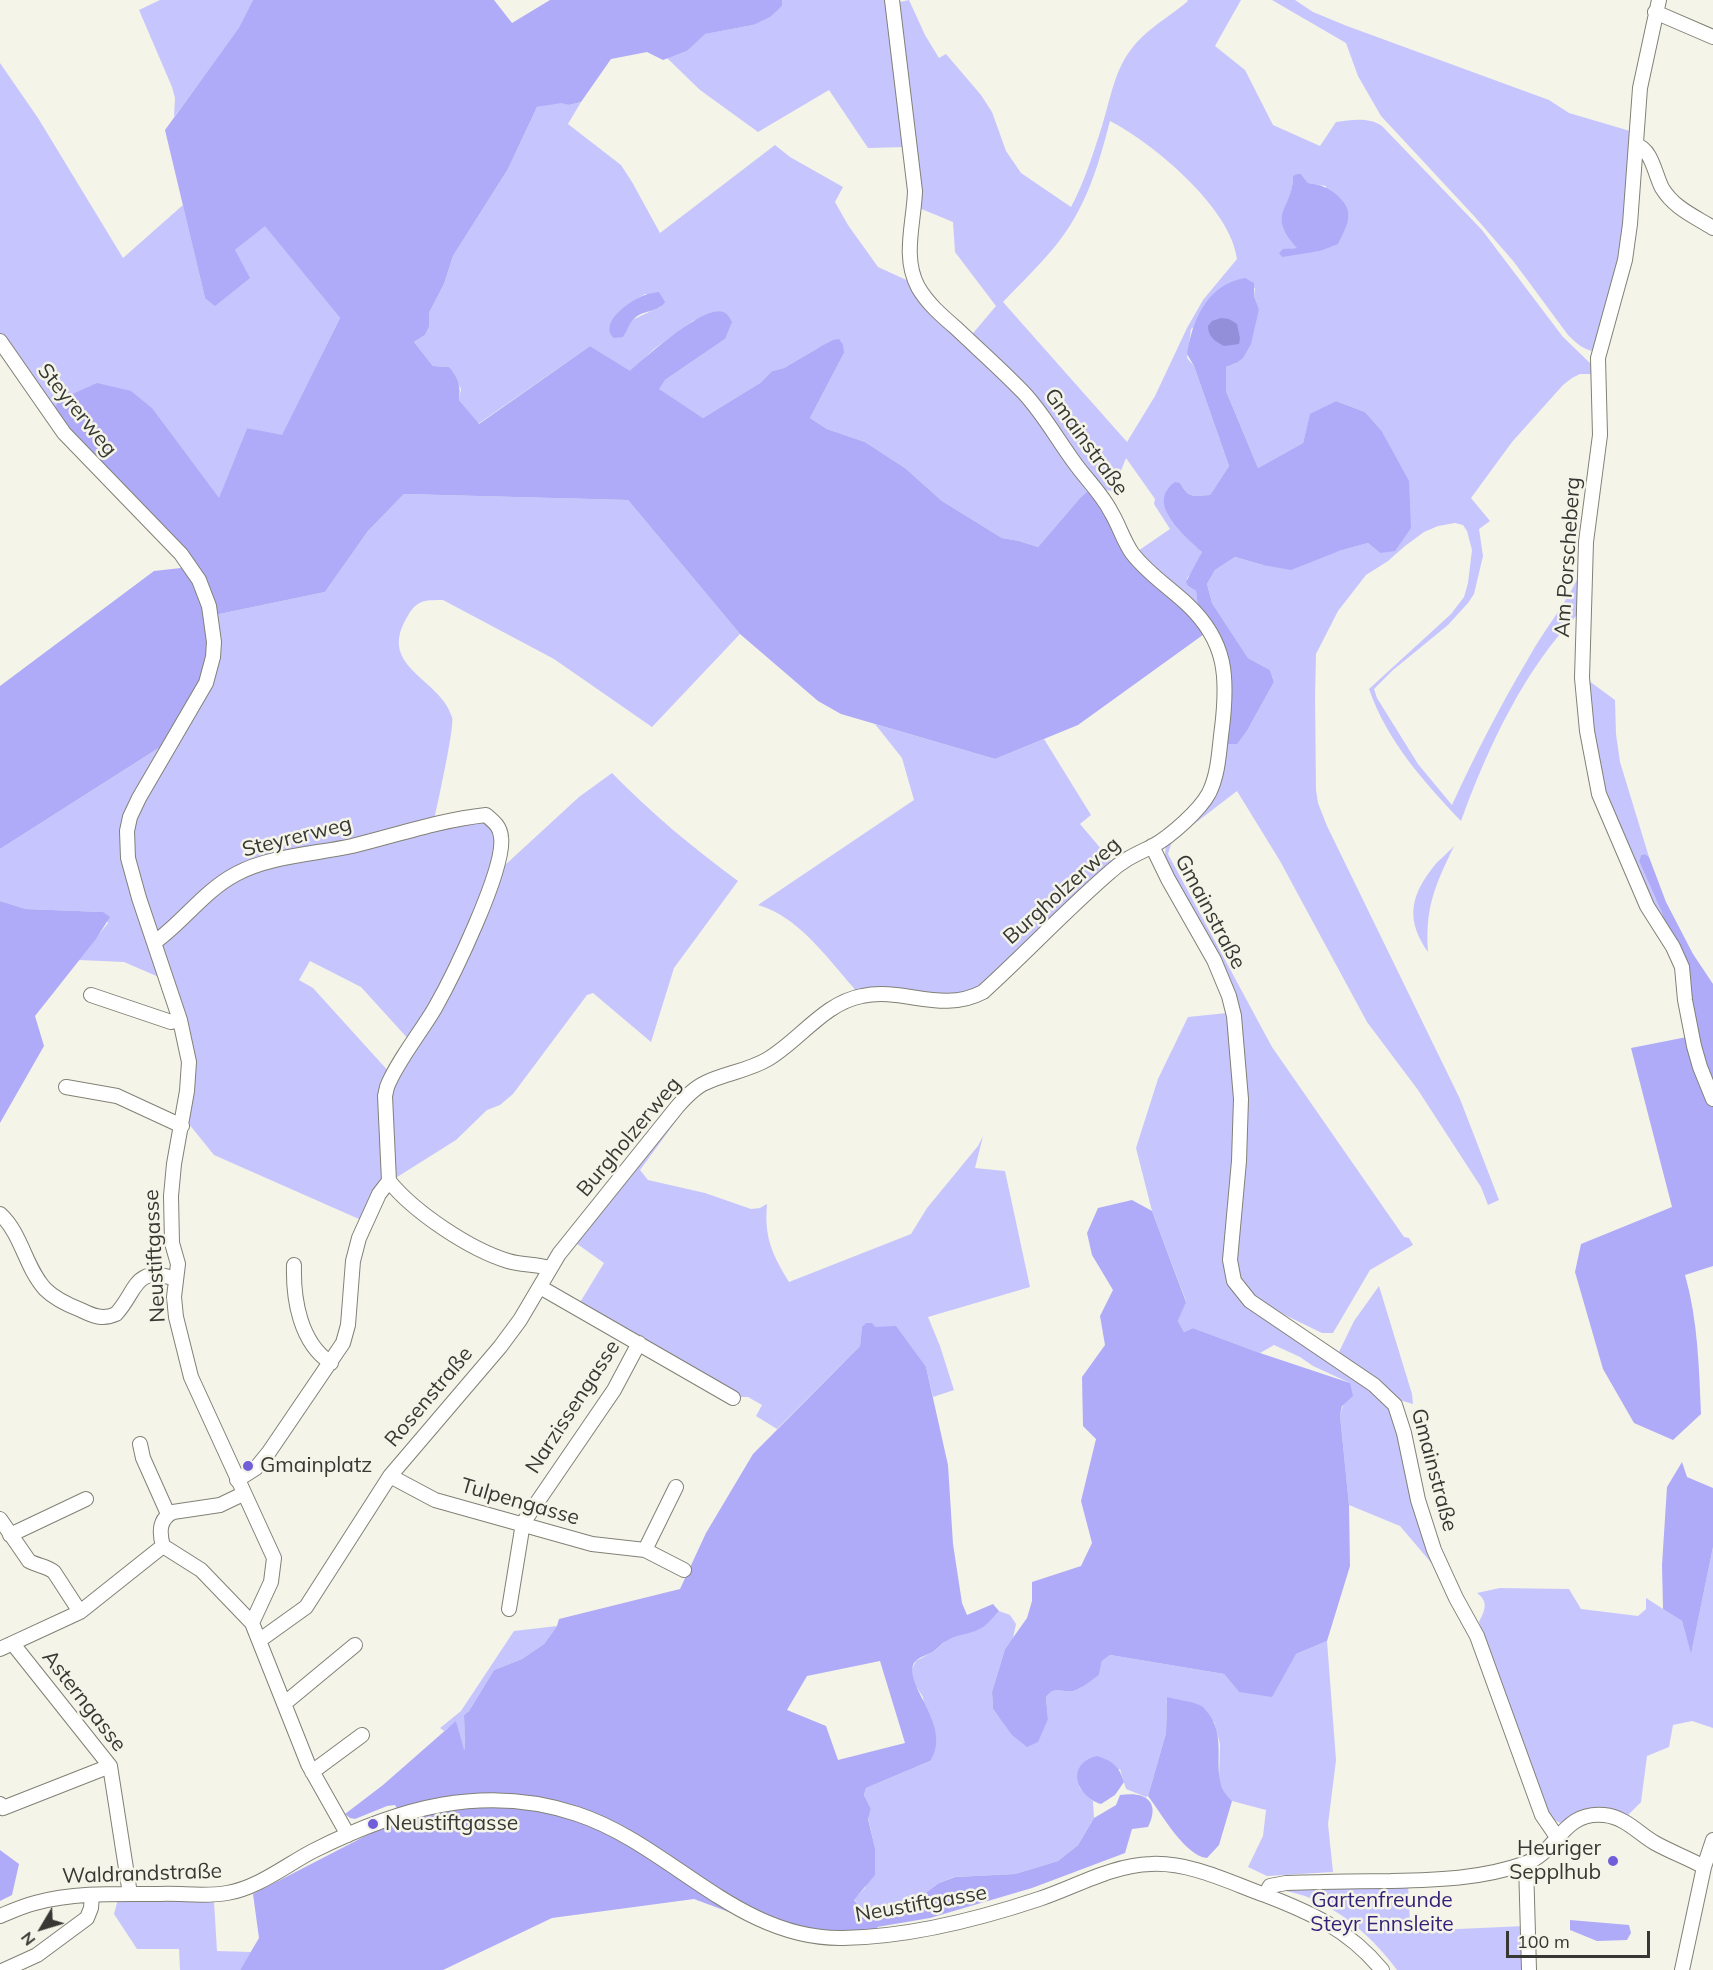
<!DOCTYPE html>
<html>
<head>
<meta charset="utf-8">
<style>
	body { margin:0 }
	#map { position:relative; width:1713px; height:1970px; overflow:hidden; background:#f4f4e8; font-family:Mulish,sans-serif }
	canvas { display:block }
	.north { position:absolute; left:12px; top:1898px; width:60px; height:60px; -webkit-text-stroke:4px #f4f4e8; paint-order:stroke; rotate:232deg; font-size:16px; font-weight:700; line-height:24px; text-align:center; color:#373733 }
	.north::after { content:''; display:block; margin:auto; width:21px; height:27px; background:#373733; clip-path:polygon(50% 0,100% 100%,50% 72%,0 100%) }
	.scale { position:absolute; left:1506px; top:1931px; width:144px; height:27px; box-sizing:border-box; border:3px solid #373733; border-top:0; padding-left:8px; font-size:18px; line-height:21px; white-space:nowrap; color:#373733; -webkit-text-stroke:4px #f4f4e8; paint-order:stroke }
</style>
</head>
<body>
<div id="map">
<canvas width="1713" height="1970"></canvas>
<div class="north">N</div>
<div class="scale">100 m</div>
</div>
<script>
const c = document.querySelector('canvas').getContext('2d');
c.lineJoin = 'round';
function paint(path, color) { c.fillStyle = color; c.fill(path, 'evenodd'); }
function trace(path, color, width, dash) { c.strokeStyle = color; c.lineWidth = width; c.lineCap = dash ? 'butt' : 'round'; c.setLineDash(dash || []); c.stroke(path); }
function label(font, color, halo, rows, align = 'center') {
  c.font = font + ' Mulish,sans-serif'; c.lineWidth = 5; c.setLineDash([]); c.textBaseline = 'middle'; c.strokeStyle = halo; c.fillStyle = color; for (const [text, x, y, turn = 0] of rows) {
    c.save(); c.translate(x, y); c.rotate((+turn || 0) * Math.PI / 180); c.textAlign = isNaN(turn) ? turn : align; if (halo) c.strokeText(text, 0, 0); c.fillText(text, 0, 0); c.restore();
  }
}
const green = new Path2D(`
	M160,0H253L240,28L174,117L175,98L172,87L139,10Z
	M782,0H889L906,147L868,148L829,90L758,132L700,90L667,58L687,51L704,34L753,25L782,6Z
	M909,0L925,35L939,58L946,54L981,95L992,112L1006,151L1021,173L1071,207C1085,181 1093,154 1102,126C1112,94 1115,63 1141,38C1155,24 1173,14 1188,1L1187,0H1241L1215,46L1245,70L1273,125L1320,146L1336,122C1352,120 1368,117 1382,126L1482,230L1563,337L1590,363L1592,374H1580L1572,378L1563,385L1512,442L1471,498L1490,521L1479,529L1483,556L1474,594L1468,603L1448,625L1393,670L1374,689L1377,698L1418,764L1452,805C1475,755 1500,706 1528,659C1545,628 1568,602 1582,569L1580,612C1525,667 1487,749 1461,821C1424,782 1387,741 1369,689L1451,614L1464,597L1468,583L1472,550L1467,531L1463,525L1455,523L1438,526L1424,532L1405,546L1388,561L1366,575L1338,611L1316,654L1315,697L1316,790L1318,803L1327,826L1460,1099L1499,1200L1488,1205L1481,1187L1418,1090L1367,1022L1280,861L1237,791L1172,841L1168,854L1272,1047L1404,1237L1409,1238L1413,1245L1370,1270L1333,1333H1322C1299,1321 1250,1302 1240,1278C1239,1274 1238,1268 1237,1264L1244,1082L1238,1021L1164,864L1166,844L1200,811L1221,747L1248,729L1274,682L1270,670L1248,658L1212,603L1207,584L1215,570L1235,557L1263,565L1339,551L1368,543L1380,553L1381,430L1365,412L1336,401L1310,415L1303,443L1258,468L1226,391V367L1236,363L1259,309L1254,296L1255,288L1191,329L1187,358L1194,366L1229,466L1210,495C1193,496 1189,499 1180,483L1166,509C1168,523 1191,541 1202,552L1193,572L1187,578L1188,586L1196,591L1198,608L1135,553L1170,529L1154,504L1155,499L1126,458L1113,491L1099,489L969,338L996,306L955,252L953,222L919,208L895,3ZM1110,121C1153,143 1231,208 1237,259L1203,300L1187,328L1155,396L1127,442L1003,302C1022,282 1043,262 1060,240C1087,205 1099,163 1110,121ZM1297,174H1301L1308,183L1326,186L1320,251L1311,252L1289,248H1298C1265,215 1293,210 1293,177Z
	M1272,0H1295L1313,12L1347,26L1549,100L1569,113L1630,131L1633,130L1624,246L1595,348L1592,351C1581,348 1575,342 1568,335L1514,262L1475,217L1381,116L1358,76L1346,43Z
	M0,63L38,118L123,258L183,205L205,298L235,250L265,225L340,318L282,436L247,428L219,499L153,409L48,421L0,351Z
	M561,102L569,105L581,102L568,124L621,165L632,182L660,233L775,145L790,157L843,187L835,202L848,225L878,267L913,283L1008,381L1102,504L1088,492L1080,498L1038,547L1019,541L1002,538L942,501L905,468L865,442L827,429L810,418L844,353L818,348L784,368L772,371L760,383L703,418L658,389L665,380L725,339L694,320L654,349L630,372L590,346L478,424L459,400L461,389L449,367L433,366L414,342L425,335L429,327V313L444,284L453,256L508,169L537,107ZM645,294H651L661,307C643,314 628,323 609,329C616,309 628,305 645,294Z
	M404,494L628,500L740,634L652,727L554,659L443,600C423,600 416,600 406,619C378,668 440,678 452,717C455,726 437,806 434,821H501L508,838L504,866L579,797L612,773C651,813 693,848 738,881L674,968L651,1042L593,993L587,995L513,1094L500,1105L487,1110L456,1140L394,1179L368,1223L214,1155L180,1113L184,1076L179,1032L161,978L124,962L79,960L108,923L103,912L26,909L0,901V849L179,735L205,617L325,592L368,531ZM310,961L361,987L411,1042L390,1073L313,988L299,980Z
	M1585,678L1615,700L1616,734L1620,762L1649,857L1645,854L1641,855L1639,861L1662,913L1667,931L1658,918L1601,788Z
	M875,724L995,759L1044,739L1091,815L1080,824L1114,864L983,987L955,997L856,992L853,987C827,958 798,916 758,905L914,800L902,758Z
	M1454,846C1435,886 1425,907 1428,952C1407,922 1409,899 1431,870C1437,861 1447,854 1454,846Z
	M1227,1013L1232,1022L1236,1142L1227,1275L1384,1399L1393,1411L1410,1491L1434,1566L1400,1526L1349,1505L1340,1415L1350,1383L1313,1366L1300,1357L1274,1345L1260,1353L1193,1328L1184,1332L1178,1321L1186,1301L1152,1211L1136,1148L1158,1079L1188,1017Z
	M688,1101L681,1114L640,1170L648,1180L705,1193L751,1209L760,1208L767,1204C764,1237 772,1254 789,1282L911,1234L927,1208L978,1146L983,1136L975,1168L1005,1171L1030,1287L928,1317L940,1346L954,1390L933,1397L926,1367L862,1327L860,1346L777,1429L756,1416L762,1405L748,1397H741L579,1304L604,1263L573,1241Z
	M1379,1286L1412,1394L1413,1404L1396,1399L1380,1380L1368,1376L1339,1352L1354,1321Z
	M1713,1547V1728L1692,1721L1673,1725L1669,1747L1647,1756L1641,1802L1628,1815H1576L1560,1823L1548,1816L1479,1622C1485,1610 1489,1602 1477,1593L1500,1588L1569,1589L1581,1609L1638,1616L1646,1609V1598L1682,1621L1691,1653Z
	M999,1611L1010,1615L1016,1624L1013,1638L1005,1649L992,1692L993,1709L999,1717L1048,1719L1046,1697C1055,1685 1061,1693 1073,1691C1081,1689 1091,1680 1099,1675L1102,1661L1110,1655L1224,1674L1239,1692L1296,1654L1327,1641L1336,1760L1328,1824L1333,1872L1267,1876L1248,1867L1263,1836L1266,1810L1232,1801L1226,1796L1219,1780L1220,1744L1214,1722L1167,1697L1166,1733L1148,1796L1146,1797L1126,1789L1120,1769L1079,1787L1093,1801L1094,1818L1078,1845L1058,1861L1015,1874L954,1877L939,1883L920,1897L886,1912L863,1910L854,1899L865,1888L875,1848L868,1818L871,1809L864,1795L866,1788L930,1761L923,1697L912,1680L911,1671L916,1661L936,1650L946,1640L982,1627Z
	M557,1626L544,1644L522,1659L494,1670L469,1711L464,1715L465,1748L463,1751L456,1722L444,1731L440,1728L461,1711L514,1631Z
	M1286,1885H1408L1410,1923L1413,1931L1525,1926L1526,1970H1397C1376,1941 1345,1913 1312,1899C1304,1895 1294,1893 1286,1891Z
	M118,1899L214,1902L217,1951L251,1952L240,1970H180L179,1949H137L114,1914Z`);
const forest = new Path2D(`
	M253,0H494L512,23L550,0H782V6L770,17L753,25L705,34L687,51L663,60L647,52L611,59L581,102L569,105L561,103L537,107L508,169L453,256L444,284L429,313V327L425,335L414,342L433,366L449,367C458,378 461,386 459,400L479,424L590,346L630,371C646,357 703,305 723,312C727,313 730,318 732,322L725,339L665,380L659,389L703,418L760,383L772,371L784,368L818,348L833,340L839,339L843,345L844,353L810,418L827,429L865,442L905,468L942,501L1002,538L1019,541L1038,547L1080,498L1087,492L1091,493L1175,600L1207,632L1078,725L995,759L841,714L818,701L740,634L628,500L404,494L368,531L325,592L205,617L209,679L179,735L0,849V686L154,571L190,567L48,421L59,400L97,383L131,391L153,409L219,498L247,428L282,435L340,318L265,226L235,250L250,278L215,306L205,298L165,130L239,28Z
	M1297,174H1301L1308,183C1321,185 1328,187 1338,196C1356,213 1347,225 1338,244L1320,251L1282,257L1279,253L1283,249L1297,248C1265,213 1293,210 1293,176Z
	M1245,278L1254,283V296L1259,309L1251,344L1243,358L1236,363L1226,367V391L1258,468L1303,443L1310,414L1336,401L1365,412L1381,430L1409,481L1411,528L1395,551L1380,553L1368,543L1339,551L1291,570L1263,565L1235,557L1215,570L1207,584L1212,603L1248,658L1270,670L1274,682L1248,729L1237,744H1227L1222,740L1229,684L1198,608L1196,591L1188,586L1186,582L1202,552C1186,537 1144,504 1175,482L1180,483C1189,499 1193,496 1210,495L1229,466L1194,366L1187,354C1192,321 1207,284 1245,278Z
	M659,292L665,302C659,312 645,310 636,317C629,322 628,330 623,337L614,338C597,323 632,299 645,295C649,293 655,293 659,292Z
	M1645,854L1649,857L1666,902L1693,954L1713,984V1266L1685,1275C1698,1320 1699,1368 1701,1414L1673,1440L1634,1423L1603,1369L1575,1272L1581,1244L1672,1207L1631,1048L1687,1037L1692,1032L1662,913L1639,861L1641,855Z
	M0,901L26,909L103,912L110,917L96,939L35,1016L44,1046L0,1123Z
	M1132,1200L1152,1211L1186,1302L1178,1321L1184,1332L1193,1328L1260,1353L1350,1383L1353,1396L1342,1406L1340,1415L1349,1505L1350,1566L1327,1641L1296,1654L1272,1697L1239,1692L1224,1674L1110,1655L1102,1661L1099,1675C1092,1680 1081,1689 1073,1691C1061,1693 1055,1685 1046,1697L1048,1719L1038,1742L1027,1747L1012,1735L993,1709L992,1692L1005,1649L1027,1618L1032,1601V1582L1081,1566L1092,1543L1081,1501L1096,1439L1083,1426L1082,1377L1105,1345L1100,1316L1113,1290L1092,1255L1087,1233L1098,1208Z
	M866,1323H872L875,1327L896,1326L926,1367L948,1465L953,1544L962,1603L967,1615L993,1604L999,1611C994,1616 988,1624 983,1627C973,1634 958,1634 948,1640C942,1642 939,1648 934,1651C928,1655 918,1657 914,1663C902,1684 954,1727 930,1761L866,1788L864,1795L871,1809L868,1819L875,1848V1875L854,1900L863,1910L886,1912L920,1897L939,1883L955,1877L1015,1874L1058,1861L1078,1845L1094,1818L1116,1805L1120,1795C1145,1791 1161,1801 1148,1827L1132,1829L1125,1853L1032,1888L930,1918L877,1927L886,1938L809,1942L694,1899L552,1918L443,1970H240L259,1938L253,1894L375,1831L403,1820L395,1805L387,1806L355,1819L350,1818L345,1814L383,1785L456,1721L464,1750L465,1748L464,1715L469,1711L494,1670L522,1659L544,1644L557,1626L559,1619L680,1589L706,1533L753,1454L860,1346L862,1327ZM880,1661L905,1743L838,1760L826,1726L787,1710L807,1676Z
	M1682,1462L1687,1477L1713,1488V1547L1691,1654L1682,1621L1663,1609L1662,1565L1667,1487Z
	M1167,1697C1177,1700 1194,1701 1203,1707C1204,1708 1208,1713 1209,1714C1230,1744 1206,1778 1232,1801L1219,1845L1207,1858C1185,1856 1161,1813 1148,1796L1166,1733Z
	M1097,1756C1113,1761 1119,1766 1124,1782L1115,1795L1101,1804C1076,1796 1065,1764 1097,1756Z
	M0,1850L19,1864L12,1895L0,1901Z
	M1570,1920L1629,1925L1631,1933L1627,1940L1597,1941L1570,1930Z`);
const water = new Path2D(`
	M1221,318L1229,319L1237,324L1240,338L1239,344L1224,346C1215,341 1208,337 1208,326L1212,321Z`);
const minor = new Path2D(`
	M1659,0L1640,88L1630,224L1625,260L1598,358L1600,435L1586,542L1582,678L1587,731L1599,794L1647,906L1673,947L1682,967L1685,1000L1694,1046L1700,1067L1713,1099
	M1655,12L1713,37
	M1636,145C1652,149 1655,175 1662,188C1674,208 1694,216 1713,228
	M0,341L64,433L181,554L199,580L209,606L214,642L213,657L206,683L139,798L130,817L127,831L128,858L139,898L180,1020L189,1062L187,1091L174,1164L171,1196L172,1243L178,1264L174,1297L176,1317L191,1377L274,1558L271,1582L252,1623
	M1152,846L1168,879L1214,960L1229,996L1234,1016L1241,1099L1239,1161L1230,1260L1234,1281L1250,1301L1374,1385L1395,1405L1404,1433L1418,1500L1434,1550L1456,1598L1477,1636L1542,1815L1557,1837
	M155,942C184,921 204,891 236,874C269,856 315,854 352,846C397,835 440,820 486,815C494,822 500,826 501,837C506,868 452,978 435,1008C421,1032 396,1063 387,1087L385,1096L389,1181
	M91,995L171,1022L180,1020
	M66,1087L117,1096L182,1126
	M389,1181C414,1212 469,1249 508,1261C521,1265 536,1264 549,1268
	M0,1214C22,1234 25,1267 45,1289C55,1299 68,1305 81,1310C93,1316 103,1320 116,1314C138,1290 133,1265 176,1279
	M294,1265C293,1299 300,1343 331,1363
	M540,1287L733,1398
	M140,1444L143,1458L168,1514
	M390,1476L435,1500L592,1544L645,1550L684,1570
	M237,1480L256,1468L269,1452L343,1343L348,1325L353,1261L359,1238L379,1194L389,1181
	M0,1519L29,1561C38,1566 47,1566 54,1572L80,1612
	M10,1535L86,1499
	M163,1546L201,1570L252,1623L308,1764L348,1835
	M163,1546C159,1532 159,1519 173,1512L220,1505L243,1494
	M645,1550L676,1487
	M509,1609L523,1523L614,1390L639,1343
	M260,1640L306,1607L390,1476L500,1347L520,1320L559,1254L677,1107C685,1098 694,1088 705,1083C725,1073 748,1071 768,1059C800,1040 824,1003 862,996C904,987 941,1014 983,992C1026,953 1066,910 1110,872C1124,859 1137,854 1153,846C1171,836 1200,810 1209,793C1219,773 1219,749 1222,728C1228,678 1227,642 1188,605C1169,587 1148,574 1132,553C1123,540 1119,525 1111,512C1102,494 1086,479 1074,462C1057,439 1043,413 1023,392C1002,370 978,349 956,328C942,316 927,303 918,287C902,257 914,223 915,191L892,0
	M13,1644L110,1766L130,1894
	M0,1649L80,1612L163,1546
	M285,1703L355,1645
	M312,1772L362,1735
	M0,1804L3,1808L110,1766
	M1526,1863L1529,1970
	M1265,1895L1270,1886L1286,1883C1321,1882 1356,1881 1391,1881C1436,1880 1482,1879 1526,1863C1558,1852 1562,1811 1604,1815C1625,1817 1638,1833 1655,1843C1671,1852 1688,1858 1704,1867
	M0,1916C12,1911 23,1906 35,1903C75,1892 119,1894 160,1894C182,1893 205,1897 227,1893C258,1888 286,1865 313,1851C398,1808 484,1783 577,1814C671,1845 738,1940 843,1938C909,1937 976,1920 1039,1899C1075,1887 1112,1865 1151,1864C1190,1862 1229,1882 1265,1895C1312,1913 1349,1930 1382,1970
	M4,1970L37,1955L87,1918L91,1908L92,1895
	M1682,1970L1704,1867L1713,1840`);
const markers = [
	[248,1466,6,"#715fd9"],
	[373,1824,6,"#715fd9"],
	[1613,1861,6,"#715fd9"]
];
const streetNames = [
	["Steyrerweg",77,410,51],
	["Gmainstraße",1086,442,54],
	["Am Porscheberg",1568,557,-86],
	["Steyrerweg",297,837,-14],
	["Burgholzerweg",1062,891,-42],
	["Gmainstraße",1210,912,62],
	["Burgholzerweg",629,1137,-50],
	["Neustiftgasse",155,1256,-93],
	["Rosenstraße",429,1397,-50],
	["Narzissengasse",573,1407,-57],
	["Gmainstraße",1434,1470,75],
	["Tulpengasse",520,1502,16],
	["Asterngasse",84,1701,52],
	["Waldrandstraße",142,1874,-2],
	["Neustiftgasse",921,1904,-10]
];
const poiNames = [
	["Gmainplatz",260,1466],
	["Neustiftgasse",385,1824],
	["Heuriger",1601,1849,"right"],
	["Sepplhub",1601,1873,"right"]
];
const parkNames = [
	["Gartenfreunde",1382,1901],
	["Steyr Ennsleite",1382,1925]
];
paint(green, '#c7c5fe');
paint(forest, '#afabf8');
paint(water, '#938fd9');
trace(minor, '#818176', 16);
trace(minor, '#fff', 14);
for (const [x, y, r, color] of markers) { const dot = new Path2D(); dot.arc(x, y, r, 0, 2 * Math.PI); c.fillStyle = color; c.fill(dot); trace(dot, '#f4f4e8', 2); }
label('21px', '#373733', '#f4f4e8', streetNames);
label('21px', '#373733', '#f4f4e8', poiNames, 'left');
label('21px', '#321f76', '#f4f4e8', parkNames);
</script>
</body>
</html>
